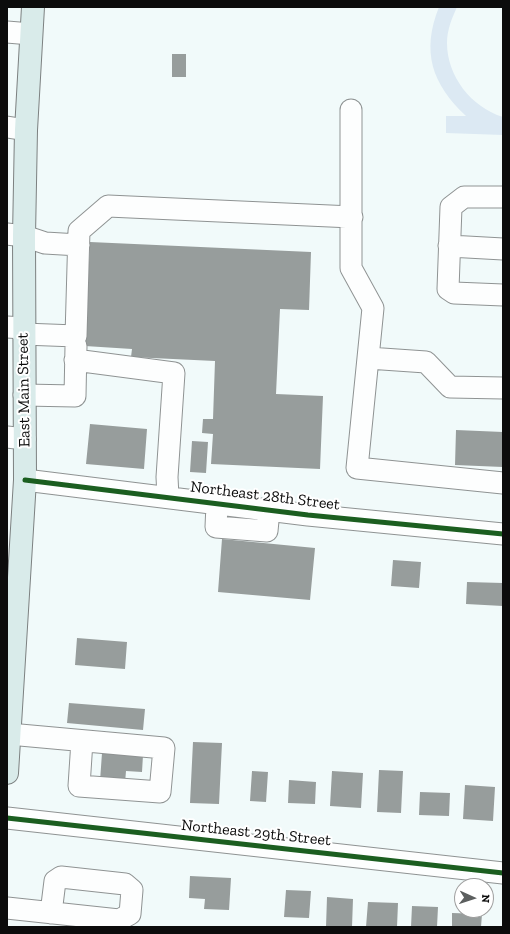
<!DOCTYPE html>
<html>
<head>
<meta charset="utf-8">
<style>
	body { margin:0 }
	#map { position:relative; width:510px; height:934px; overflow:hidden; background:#f1fafa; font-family:"Zilla Slab",serif }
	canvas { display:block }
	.frame { position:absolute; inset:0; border:8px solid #0c0c0c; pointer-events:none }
	.north { position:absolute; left:454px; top:878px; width:40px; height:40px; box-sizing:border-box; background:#fff; border:1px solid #9e9e9e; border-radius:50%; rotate:93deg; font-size:11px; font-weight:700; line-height:16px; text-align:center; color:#0c0c0c }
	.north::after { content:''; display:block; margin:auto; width:14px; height:18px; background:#5c5f5f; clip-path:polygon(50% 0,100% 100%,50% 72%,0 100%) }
</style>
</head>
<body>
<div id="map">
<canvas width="510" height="934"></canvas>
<div class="frame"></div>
<div class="north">N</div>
</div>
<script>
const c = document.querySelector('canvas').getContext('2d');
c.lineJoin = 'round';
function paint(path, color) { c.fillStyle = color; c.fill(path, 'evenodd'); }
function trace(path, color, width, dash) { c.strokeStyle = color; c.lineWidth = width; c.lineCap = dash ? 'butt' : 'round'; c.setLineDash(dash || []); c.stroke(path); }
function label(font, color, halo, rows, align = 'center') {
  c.font = font + ' "Zilla Slab",serif'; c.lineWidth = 4; c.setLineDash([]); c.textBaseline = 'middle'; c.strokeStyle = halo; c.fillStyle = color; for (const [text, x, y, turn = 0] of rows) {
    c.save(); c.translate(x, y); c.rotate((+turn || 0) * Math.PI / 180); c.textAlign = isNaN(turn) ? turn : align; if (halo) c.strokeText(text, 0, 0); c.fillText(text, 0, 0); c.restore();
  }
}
const pitch = new Path2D(`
	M439,7H457C452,18 447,30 447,43C447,76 471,107 503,117V135L446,133V116H466C432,84 421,52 439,7Z`);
const building = new Path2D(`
	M172,54H186V77H172Z
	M90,242L311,252L309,310L280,309L276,394L323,396L320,469L211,464L213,434L202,433L203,419H213L215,361L131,357L132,349L85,346Z
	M90,424L147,429L144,469L86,464Z
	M456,430L503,432V467L455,465Z
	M192,441L208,442L206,473L190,472Z
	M222,539L315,548L310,600L218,592Z
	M393,560L421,562L419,588L391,586Z
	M467,582L503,583V606L466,604Z
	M77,638L127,642L125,669L75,665Z
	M69,703L145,709L143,730L67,723Z
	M193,742L222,743L219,804L190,803Z
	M102,753L143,755L142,772L126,771L125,783L100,781Z
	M379,770L403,771L401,813L377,812Z
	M252,771L268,772L266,802L250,801Z
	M332,771L363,773L361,808L330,806Z
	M289,780L316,782L315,804L288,803Z
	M465,785L495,787L493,821L463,819Z
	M420,792L450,793L449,816L419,815Z
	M190,876L231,878L229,910L204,909L205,899L189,898Z
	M286,890L311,891L309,918L284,917Z
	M327,897L353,899L352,927H326Z
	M368,902L398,903L397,927H366Z
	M412,906L438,907L437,927H411Z
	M452,913L482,914L481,927H452Z`);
const minor = new Path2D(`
	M7,32L31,34
	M351,110V268L373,308L357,468L503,483
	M7,127L26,130
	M503,197H464L451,207L448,289L454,293L503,295
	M7,234L24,236L45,243L79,245
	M449,246L503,249
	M7,327L23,328
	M23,334L76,336L79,231L108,206L352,217
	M368,358L426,362L450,387L503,388
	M75,360L174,373L167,477L168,497
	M24,395L75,396L76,346
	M7,437L25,439
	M25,480L308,515L503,534
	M217,504L216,527L267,531L269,510
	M9,734L164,748L160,792L79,786L82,741
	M7,818L503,873
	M7,908L119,920L130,914L132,890L125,884L61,877L55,881L51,913`);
const major = new Path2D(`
	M7,773L25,480L24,236L26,130L33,7`);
const cycleway = new Path2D(`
	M25,480L308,515L503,534
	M7,818L503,873`);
const streetNames = [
	["East Main Street",24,390,-91],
	["Northeast 28th Street",265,496,7],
	["Northeast 29th Street",256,833,6]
];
paint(pitch, '#dce9f3');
paint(building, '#979d9c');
trace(minor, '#8f9393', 23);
trace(major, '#7c8080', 24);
trace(minor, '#fdfefe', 21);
trace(major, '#d9ebea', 22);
trace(cycleway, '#1b5e20', 5);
label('16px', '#0c0c0c', '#fff', streetNames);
</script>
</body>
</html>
